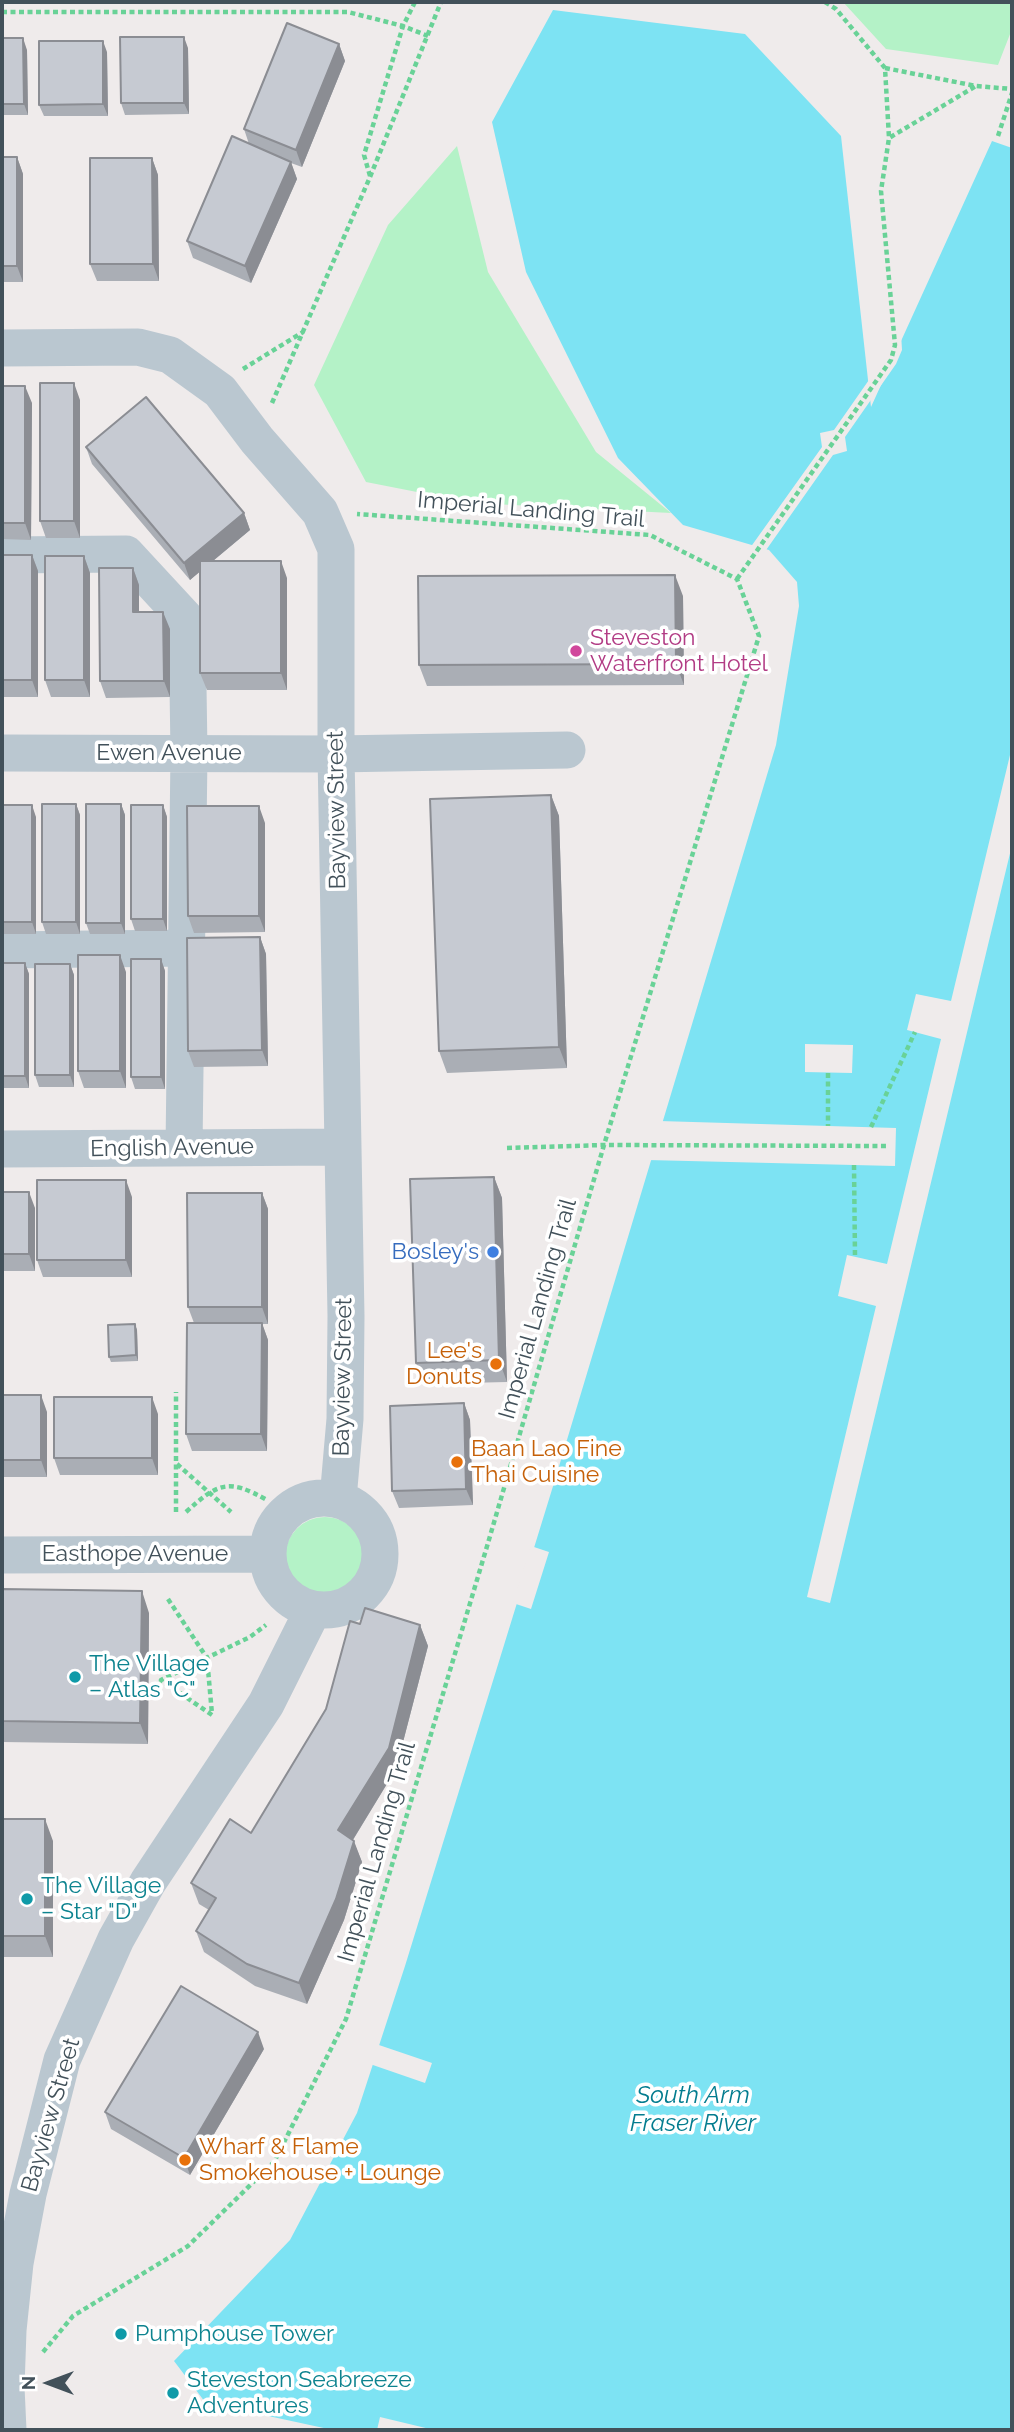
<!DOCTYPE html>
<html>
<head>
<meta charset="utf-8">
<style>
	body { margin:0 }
	#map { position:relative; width:1014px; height:2432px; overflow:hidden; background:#efebeb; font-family:Raleway,sans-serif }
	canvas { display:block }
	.frame { position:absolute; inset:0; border:4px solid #42515a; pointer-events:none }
	.north { position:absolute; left:14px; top:2348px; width:70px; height:70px; -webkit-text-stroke:5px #fff; paint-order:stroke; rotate:270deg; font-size:19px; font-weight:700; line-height:28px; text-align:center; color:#42515a }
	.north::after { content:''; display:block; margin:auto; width:24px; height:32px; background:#42515a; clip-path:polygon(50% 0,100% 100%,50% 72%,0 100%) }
</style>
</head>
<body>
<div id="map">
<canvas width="1014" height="2432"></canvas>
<div class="frame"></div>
<div class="north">N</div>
</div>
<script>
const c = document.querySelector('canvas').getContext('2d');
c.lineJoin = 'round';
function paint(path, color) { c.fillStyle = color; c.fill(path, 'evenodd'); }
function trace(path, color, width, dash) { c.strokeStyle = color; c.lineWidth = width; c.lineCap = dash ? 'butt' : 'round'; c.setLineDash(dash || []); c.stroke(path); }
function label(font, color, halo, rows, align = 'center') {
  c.font = font + ' Raleway,sans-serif'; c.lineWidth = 7; c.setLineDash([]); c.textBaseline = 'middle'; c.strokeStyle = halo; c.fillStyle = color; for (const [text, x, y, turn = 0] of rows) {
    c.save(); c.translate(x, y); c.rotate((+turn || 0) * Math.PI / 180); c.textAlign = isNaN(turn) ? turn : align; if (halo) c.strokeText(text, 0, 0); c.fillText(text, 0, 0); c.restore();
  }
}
const green = new Path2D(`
	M843,2H1012V29L998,65L886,49Z
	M457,146L488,272L596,452L671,513L473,503L366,482L314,385L388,225Z
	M285 1557a40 40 0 1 1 80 0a40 40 0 1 1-80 0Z`);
const water = new Path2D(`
	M553,10L745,34L841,136L871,407L992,141L1012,148V2430H242L208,2406L174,2361L290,2240L357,2113L405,1966L554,1483L776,745L799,606L797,582L769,550L683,525L618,458L526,272L492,122Z`);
const pier = new Path2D(`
	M901,333L902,350L896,364L845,437L847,451L833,455L764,553L750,548L822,447L820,433L834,430L871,377L873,396Z
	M1010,755L1012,756V845L830,1603L807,1597L876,1306L838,1296L847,1255L887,1264L941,1039L907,1030L916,994L951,1001Z
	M805,1044L853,1045L852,1073L805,1072Z
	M659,1121L896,1128L895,1166L647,1160Z
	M531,1546L549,1552L531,1609L513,1603Z
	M376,2044L432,2063L425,2083L370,2064Z
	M199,2401L333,2430H236L205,2409Z
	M380,2417L434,2430H377Z`);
const path = new Path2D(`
	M825,2L836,9L885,68L889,138
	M2,12H348L403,26L428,36
	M885,68L976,86L1012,89
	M998,136L1012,93
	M370,176L364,155L403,26L415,2
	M243,369L303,332
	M272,403L370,177L441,2
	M737,579L891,360L895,345L881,191L889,138L976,86
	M828,1073V1126
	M871,1127L915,1032
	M507,1148L604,1145L888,1146
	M854,1165L855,1257
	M177,1464L231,1512
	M176,1512V1392
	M186,1512C218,1483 228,1478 267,1500
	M168,1599L207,1658L212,1714
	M212,1715L161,1680L250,1637L266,1625
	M43,2352L73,2316L188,2246L274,2162L346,2019L488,1543L604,1145L759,636L737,579L650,535L357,514`);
const minor = new Path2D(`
	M2,348L138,347L170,355L220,391L257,440L320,512L336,549V754L346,1316L345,1419L338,1499
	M2,555L126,554L187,620L189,753L184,1148
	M2,753L336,754L567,750
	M2,950L185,948
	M2,1149L343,1147
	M268 1554a56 56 0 1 1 112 0a56 56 0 1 1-112 0Z
	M2,1555L267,1554
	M8,2430L6,2387L8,2330L15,2263L28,2194L62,2060L116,1939L148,1882L266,1704L313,1610`);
const wall = new Path2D(`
	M2,38L27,50L28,115H2Z
	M339,44L345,61L302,167L291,163L297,179L251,283L193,258L187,241L249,144L244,129Z
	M188,48L189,114L125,115L121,103Z
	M107,52L108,116H44L39,105Z
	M2,157H17L23,174V282H2Z
	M152,158L158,175L159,281H97L90,264Z
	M2,386L32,403L31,540L2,539Z
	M80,400V538H46L40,521Z
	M86,447L244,513L250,530L213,561L287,578V690H207L200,673V571L190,580L92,464Z
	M2,555H32L38,571V697H2Z
	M84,556L90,573V697H51L45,680Z
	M133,568L139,585V612L170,629V697L106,698L100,681Z
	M683,596L684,685L427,686L419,665Z
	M551,795L559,816L567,1068L447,1073L439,1051Z
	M76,804L80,815V934H46L42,922Z
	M121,804L125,815V934H90L86,923Z
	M2,805L36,817V934H4L2,929Z
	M163,805L167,817V931H135L131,919Z
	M265,823V932L194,933L188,916Z
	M260,937L266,954L268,1066L194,1067L188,1051Z
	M161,959L165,971V1089H135L131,1077Z
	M2,963H25L29,974V1088H2Z
	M70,964L74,975V1087H39L35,1075Z
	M126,972V1088H84L78,1071Z
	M494,1177L502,1198L507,1382L423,1384L416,1363Z
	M2,1192L35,1208V1271H2Z
	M262,1193L268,1209V1324H262L268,1340L267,1451H192L186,1434L194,1323L188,1307Z
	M132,1197V1277H43L37,1260Z
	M135,1324L137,1330L138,1361L111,1362L109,1357Z
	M2,1395L47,1412V1477H2Z
	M464,1403L470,1420L473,1505L399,1508L392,1491Z
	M158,1414V1475H60L54,1458Z
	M2,1589L149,1613L148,1744L2,1742Z
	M360,1624L420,1625L428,1646L396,1769L353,1840L362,1862L344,1920L307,2004L255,1986L204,1952L196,1931L209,1910L199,1904L191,1883L251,1833L326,1709Z
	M2,1819L53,1841V1957H2Z
	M264,2049L190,2175L111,2129L105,2112Z`);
const shadedWall = new Path2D(`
	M184,37L188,48L189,114L184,103Z
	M23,38L27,50L28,115L24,104Z
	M103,41L107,52L108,116L103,104Z
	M339,44L345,61L302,167L296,150Z
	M17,157L23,174V282L17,266Z
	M152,158L158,175L159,281L153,264Z
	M291,162L297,179L251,283L245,266Z
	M74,383L80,400V538L74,521Z
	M25,386L32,403L31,540L25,523Z
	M244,513L250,530L190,580L184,563Z
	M32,555L38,571V697L32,680Z
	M84,556L90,573V697L84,680Z
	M281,561L287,578V690L281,673Z
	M133,568L139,585V629L133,612Z
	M675,575L683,596L684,685L676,664Z
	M163,612L170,629V697L164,681Z
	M551,795L559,816L567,1068L559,1047Z
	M76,804L80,815V934L76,922Z
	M121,804L125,815V934L121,923Z
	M32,805L36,817V934L32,922Z
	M163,805L167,817V931L163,919Z
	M259,806L265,823V932L259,916Z
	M260,937L266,954L268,1066L262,1050Z
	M120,955L126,972V1088L120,1071Z
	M161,959L165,971V1089L161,1077Z
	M25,963L29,974V1088L25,1076Z
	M70,964L74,975V1087L70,1075Z
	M494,1177L502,1198L507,1382L499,1360Z
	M126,1180L132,1197V1277L126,1260Z
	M29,1192L35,1208V1271L29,1254Z
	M262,1193L268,1209V1324L262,1307Z
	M262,1323L268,1340L267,1451L261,1434Z
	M135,1324L137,1330L138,1361L136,1355Z
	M41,1395L47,1412V1477L41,1460Z
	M152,1397L158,1414V1475L152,1458Z
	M464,1403L470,1420L473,1505L466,1489Z
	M142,1591L149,1613L148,1744L140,1723Z
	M420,1625L428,1646L396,1769L346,1851L338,1830Z
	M45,1819L53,1841V1957L45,1936Z
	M354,1841L362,1862L344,1920L307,2004L299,1983Z
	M258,2032L264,2049L190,2175L184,2158Z`);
const building = new Path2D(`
	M287,23L339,44L296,150L244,129Z
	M120,37H184V103H121Z
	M2,38H23L24,104H2Z
	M39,41H103V104L39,105Z
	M232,136L291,162L245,266L187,241Z
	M2,157H17V266H2Z
	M90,158H152L153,264H90Z
	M40,383H74V521H40Z
	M2,386H25V523H2Z
	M146,397L244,513L184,563L86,447Z
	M2,555H32V680H2Z
	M45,556H84V680H45Z
	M200,561H281V673H200Z
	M99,568H133V612H163L164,681H100Z
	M675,575L676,664L419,665L418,576Z
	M551,795L559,1047L439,1051L430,799Z
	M42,804H76V922H42Z
	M86,804H121V923H86Z
	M2,805H32V922H2Z
	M131,805H163V919H131Z
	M187,806H259V916H188Z
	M260,937L262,1050L188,1051L187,938Z
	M78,955H120V1071H78Z
	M131,959H161V1077H131Z
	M2,963H25V1076H2Z
	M35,964H70V1075H35Z
	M494,1177L499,1360L416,1363L410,1179Z
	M37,1180H126V1260H37Z
	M2,1192H29V1254H2Z
	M187,1193H262V1307H188Z
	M187,1323H262L261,1434H186Z
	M135,1324L136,1355L109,1357L108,1325Z
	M2,1395H41V1460H2Z
	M54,1397H152V1458H54Z
	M464,1403L466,1489L392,1491L390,1406Z
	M2,1589L142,1591L140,1723L2,1721Z
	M365,1608L420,1625L389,1748L338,1830L354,1841L336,1899L299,1983L247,1964L196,1931L216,1898L191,1883L230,1819L251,1833L326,1709L350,1621L360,1624Z
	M2,1819H45V1936H2Z
	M181,1986L258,2032L184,2158L105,2112Z`);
const markers = [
	[576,651,7,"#d1479c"],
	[493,1252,7,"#3f7fe0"],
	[496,1364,7,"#e8710a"],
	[457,1462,7,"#e8710a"],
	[75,1677,7,"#0f9aa8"],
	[27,1899,7,"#0f9aa8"],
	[185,2160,7,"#e8710a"],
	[121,2334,7,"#0f9aa8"],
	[173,2393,7,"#0f9aa8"]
];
const streetNames = [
	["Imperial Landing Trail",531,510,5],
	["Ewen Avenue",169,753],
	["Bayview Street",337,810,-91],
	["English Avenue",172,1148,-1],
	["Imperial Landing Trail",538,1309,-74],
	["Bayview Street",343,1377,-89],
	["Easthope Avenue",135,1554],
	["Imperial Landing Trail",377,1852,-74],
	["Bayview Street",51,2115,-74]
];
const hotelNames = [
	["Steveston",590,638],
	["Waterfront Hotel",590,664]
];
const shopNames = [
	["Bosley's",479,1252]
];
const foodNames = [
	["Lee's",482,1351,"right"],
	["Donuts",482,1377,"right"],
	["Baan Lao Fine",471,1449],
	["Thai Cuisine",471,1475],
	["Wharf & Flame",199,2147],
	["Smokehouse + Lounge",199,2173]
];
const cultureNames = [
	["The Village",89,1664],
	["– Atlas \"C\"",89,1690],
	["The Village",41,1886],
	["– Star \"D\"",41,1912],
	["Pumphouse Tower",135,2334],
	["Steveston Seabreeze",187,2380],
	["Adventures",187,2406]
];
const waterNames = [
	["South Arm",693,2096],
	["Fraser River",693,2124]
];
paint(green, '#b4f2c7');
paint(water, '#7de3f3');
paint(pier, '#efebeb');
trace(path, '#69d297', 4.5, [5, 3.5]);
trace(minor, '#bac7d0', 37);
paint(wall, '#aaaeb5');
paint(shadedWall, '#8b8d93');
paint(building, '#c6cad2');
trace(building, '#8b8d93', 2);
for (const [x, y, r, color] of markers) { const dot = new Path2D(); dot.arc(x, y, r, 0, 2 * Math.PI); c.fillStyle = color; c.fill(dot); trace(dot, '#fff', 2.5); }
label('23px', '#42515a', '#fff', streetNames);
label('23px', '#b23c85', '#fff', hotelNames, 'left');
label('23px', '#366cbe', '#fff', shopNames, 'right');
label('23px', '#c56008', '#fff', foodNames, 'left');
label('23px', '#0d838f', '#fff', cultureNames, 'left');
label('italic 24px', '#037c8f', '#fff', waterNames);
</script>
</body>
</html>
